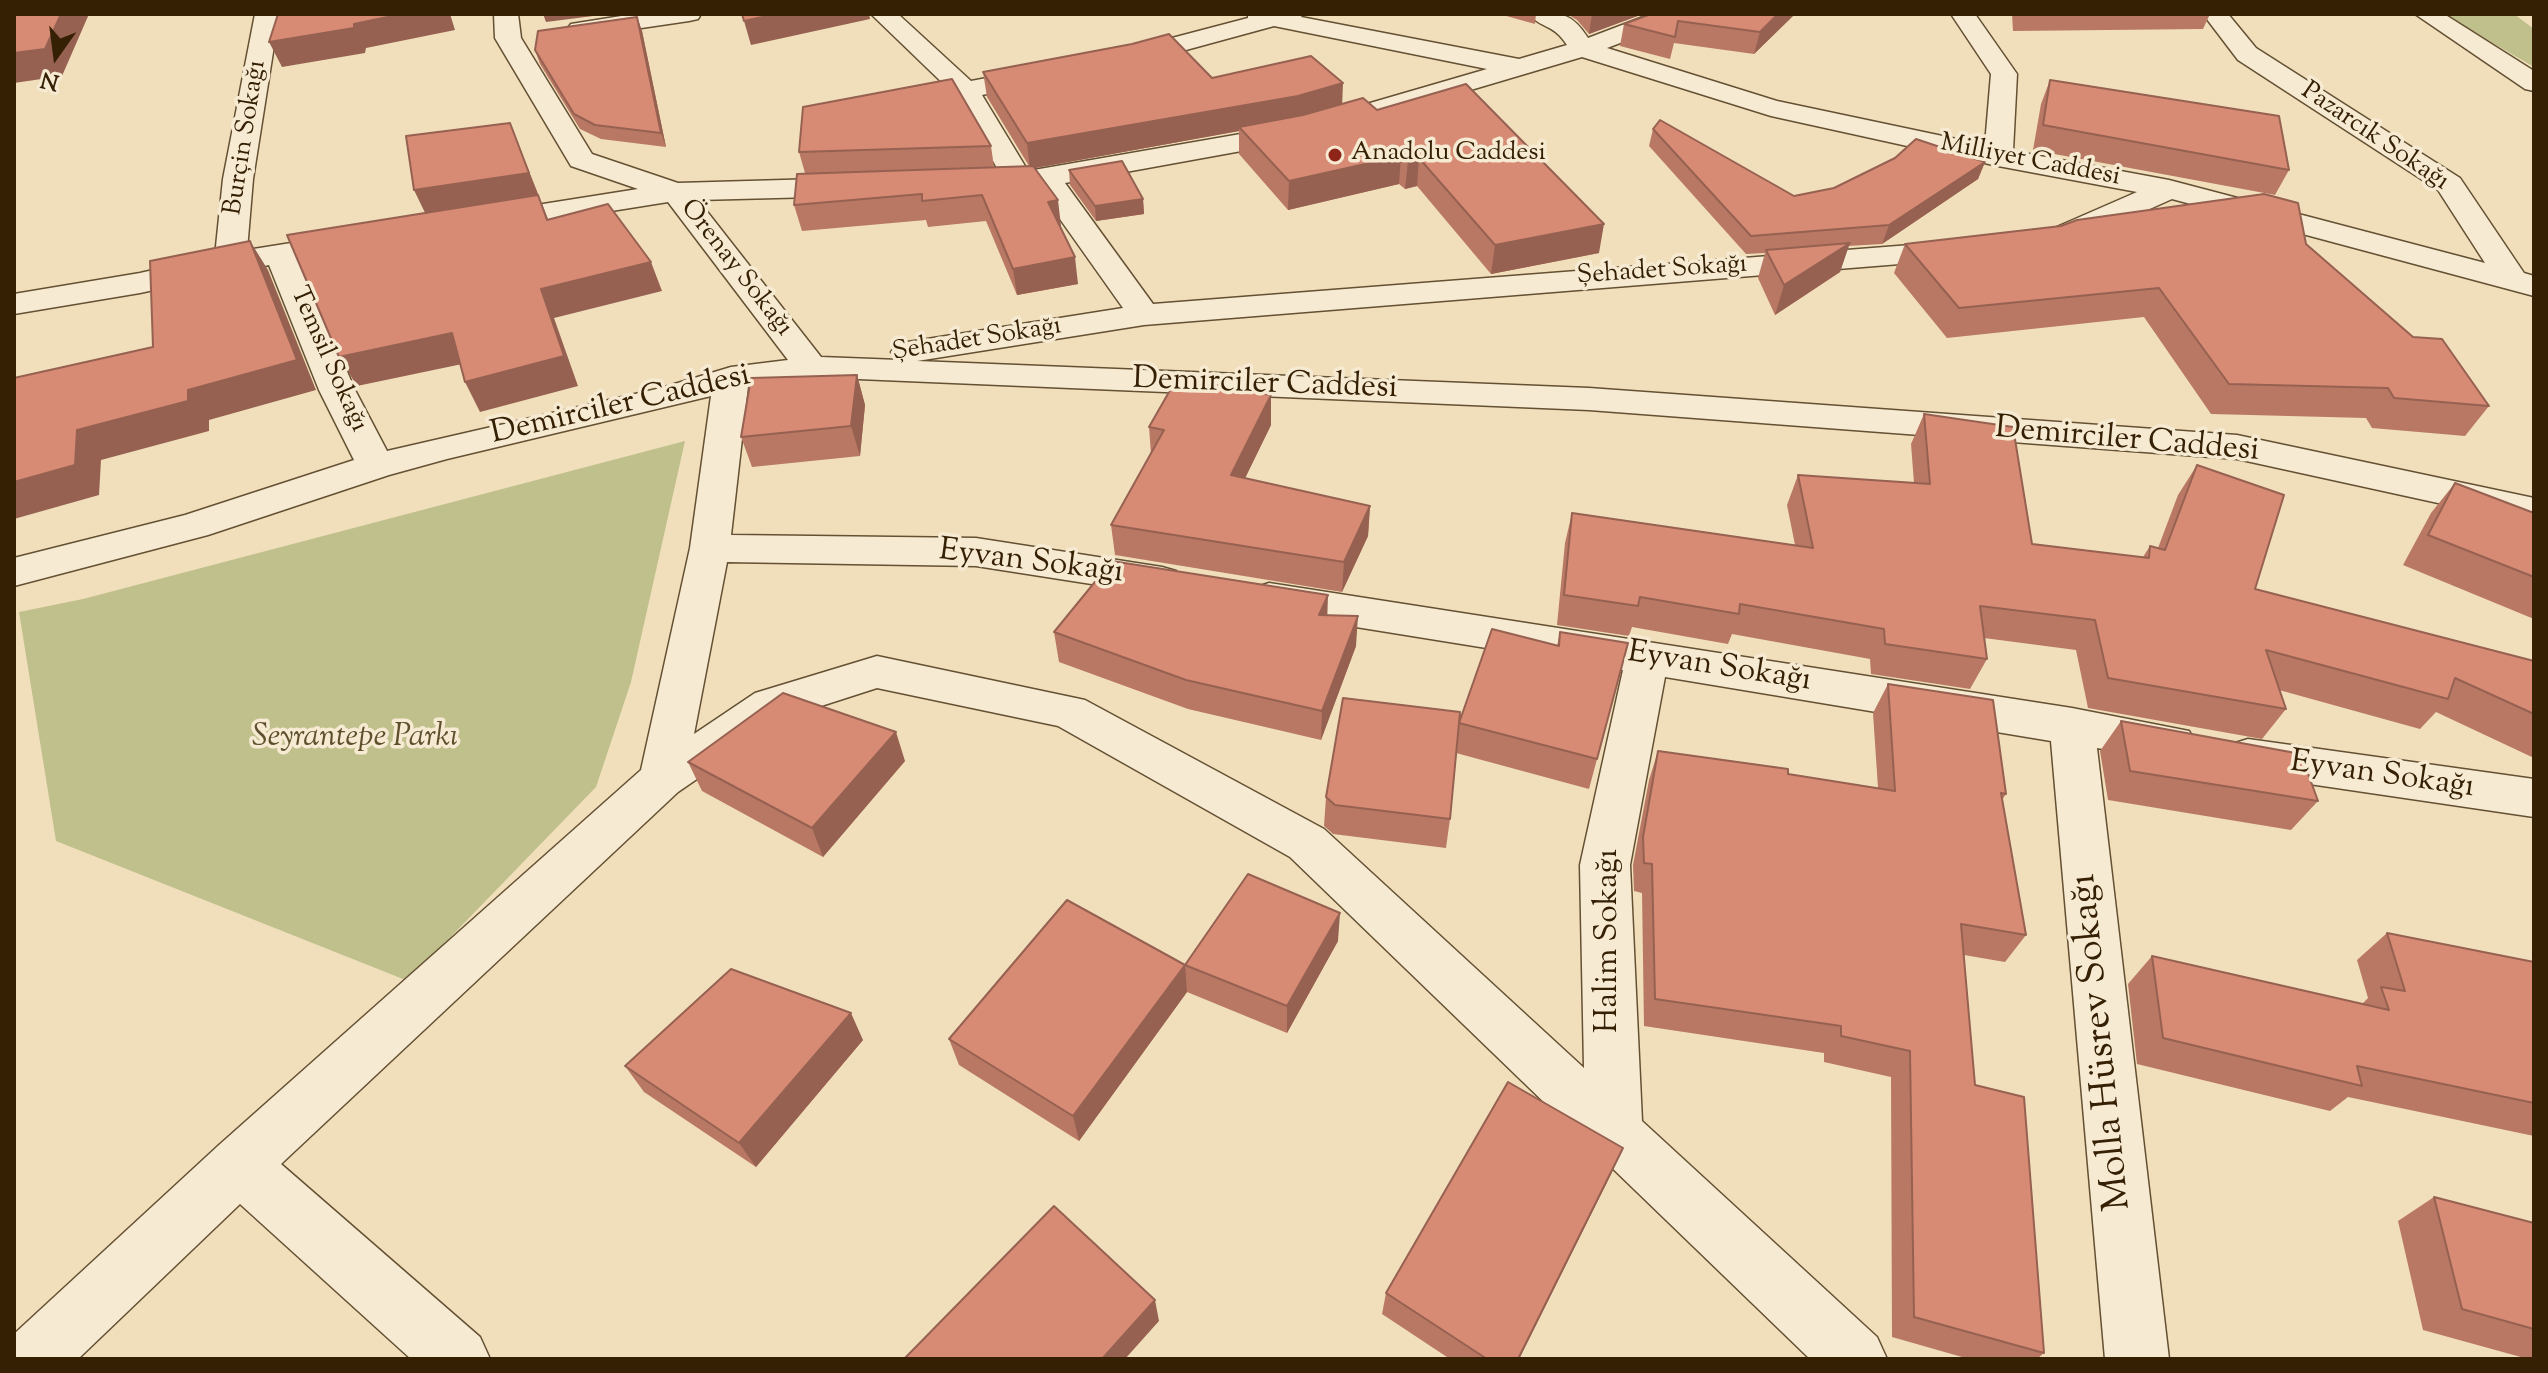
<!DOCTYPE html>
<html>
<head>
<meta charset="utf-8">
<style>
	body { margin:0 }
	#map { position:relative; width:2548px; height:1373px; overflow:hidden; background:#f1dfbc; font-family:"Sorts Mill Goudy",serif }
	canvas { display:block }
	.frame { position:absolute; inset:0; border:16px solid #352004; pointer-events:none }
	.north { position:absolute; left:16px; top:16px; width:80px; height:80px; -webkit-text-stroke:6px #f6ead3; paint-order:stroke; rotate:194deg; font-size:22px; font-weight:700; line-height:32px; text-align:center; color:#352004 }
	.north::after { content:''; display:block; margin:auto; width:28px; height:36px; background:#352004; clip-path:polygon(50% 0,100% 100%,50% 72%,0 100%) }
</style>
</head>
<body>
<div id="map">
<canvas width="2548" height="1373"></canvas>
<div class="frame"></div>
<div class="north">N</div>
</div>
<script>
const c = document.querySelector('canvas').getContext('2d');
c.lineJoin = 'round';
function paint(path, color) { c.fillStyle = color; c.fill(path, 'evenodd'); }
function trace(path, color, width, dash) { c.strokeStyle = color; c.lineWidth = width; c.lineCap = dash ? 'butt' : 'round'; c.setLineDash(dash || []); c.stroke(path); }
function label(font, color, halo, rows, align = 'center') {
  c.font = font + ' "Sorts Mill Goudy",serif'; c.lineWidth = 7; c.setLineDash([]); c.textBaseline = 'middle'; c.strokeStyle = halo; c.fillStyle = color; for (const [text, x, y, turn = 0] of rows) {
    c.save(); c.translate(x, y); c.rotate((+turn || 0) * Math.PI / 180); c.textAlign = isNaN(turn) ? turn : align; if (halo) c.strokeText(text, 0, 0); c.fillText(text, 0, 0); c.restore();
  }
}
const green = new Path2D(`
	M2443,14H2514L2534,29V67Z
	M685,441L631,682L596,787L408,981L56,841L19,612L83,599Z`);
const minor = new Path2D(`
	M255,14H279L253,179L247,250L354,233L365,235L370,242L365,249L299,260L355,390L387,451L661,388L731,367L788,360L668,202L486,231L475,229L471,222L475,215L486,213L638,189L571,166L495,38L494,14H518L521,38L592,154L678,183L854,178L865,181L869,187L865,193L854,196L698,200L821,357L899,360L891,352L896,345L908,342L1123,308L1038,188L1020,191L973,189L968,183L973,177L1000,173L954,94L871,14H898L971,81L1044,67L1053,69L1057,75L1053,81L982,95L1028,171L1298,124L1487,69L1274,26L1120,68L1111,66L1107,60L1111,54L1248,18V14H1303L1301,17L1519,59L1567,45C1553,23 1541,29 1529,14C1560,14 1570,10 1588,38L1651,14H1686L1683,19L1607,48L1777,101L1985,145L1991,74L1951,14H1975L2017,74L2013,151L2169,180L2485,263L2438,190L2238,60L2203,14H2228L2256,48L2460,178L2524,273L2534,276V296L2172,199L2065,247L2054,249L2043,247L2038,240L2043,233L2137,192L1998,166L1771,116L1582,57L1302,140L1065,183L1153,304L1962,241L1973,243L1978,250L1973,257L1962,259L1144,325L917,361L1589,388L2237,435L2534,498V524L2237,459L1589,410L811,377L748,386L731,535L976,538L1162,567L1176,571L1183,581L1176,591L1162,595L976,566L727,562L694,734L755,693L877,656L1085,700L1324,829L1584,1068L1580,865L1623,670L1269,613L1254,608L1248,598L1254,588L1269,583L2072,708L2189,731L2196,743L2189,755L2173,761L2097,748L2169,1359H2105L2051,741L1665,677L1630,865L1642,1121L1877,1337L1887,1359H1810L1290,857L1058,726L877,688L787,717L678,792L281,1164L480,1337L490,1359H411L240,1204L78,1359H14V1334L219,1145L641,770L690,548L711,396L447,459L389,475L208,535L14,586V558L185,515L354,460L319,390L269,265L140,293L14,314V294L140,273L215,256L223,179Z
	M634,14H701L698,19L689,21L580,37L571,34L567,29L571,24Z
	M2415,14H2444L2534,71V91L2525,89Z
	M2248,739L2534,779V817L2248,775L2232,770L2225,757L2232,744Z`);
const wall = new Path2D(`
	M1499,14H1536L1535,24Z
	M1567,14H1643L1589,34L1577,20Z
	M1795,14L1754,54L1674,43L1670,59L1620,46L1624,24Z
	M2012,14H2210L2203,29L2013,31Z
	M637,17L642,31L666,147L601,139L580,129L540,64L535,50Z
	M983,72L1212,78L1342,104L1377,110L1599,253L1491,274L1417,186L1405,189L1399,184L1288,210L1239,154V131L1035,168L1061,226H1060L1078,284L1017,295L986,221L928,227L926,220L802,231L794,205L805,173L799,152L991,146L994,167L1029,166L987,97Z
	M2050,80L2289,170L2275,195L2033,150L2041,104Z
	M1653,129L1794,196L1985,162L1978,179L1882,244L1848,246L1840,272L1775,315L1758,278L1765,253L1746,254L1649,146Z
	M1069,170L1143,199L1144,214L1096,221L1070,185Z
	M1905,244H2306L2489,406L2465,436L2372,428L2366,418L2211,414L2144,317L1947,338L1894,273Z
	M857,375L865,405L860,456L752,467L741,437Z
	M1924,414L2032,544L2143,557L2150,546L2158,548L2178,495L2197,465L2255,589L2534,661V758L2436,712L2420,729L2279,690L2286,709L2262,739L2088,708L2076,650L1984,638L1987,659L1970,689L1871,674L1870,659L1732,634L1728,644L1632,627L1629,636L1557,625L1565,543L1572,513L1795,545L1787,505L1798,475L1914,483L1911,444Z
	M1271,425L1245,478L1370,506L1368,536L1342,592L1115,555L1111,525L1151,454L1149,427Z
	M2455,483L2534,513V619L2403,565L2431,513Z
	M1328,615L1356,646L1321,740L1188,709L1059,662L1054,632Z
	M1560,632L1628,643L1589,789L1456,753L1450,819L1446,848L1333,834L1324,826L1326,797L1459,723L1557,646Z
	M1888,684L2006,794L2002,800L2026,935L2005,962L1964,955L1975,1085L2044,1353L2037,1359H1969L1892,1337L1891,1077L1824,1062V1053L1644,1026L1642,893L1634,891L1633,865L1649,780L1658,751L1788,774L1878,788L1873,713Z
	M2121,721L2318,801L2291,830L2108,800L2100,751Z
	M905,761L823,857L702,791L688,762Z
	M2387,933L2534,962V1136L2348,1097L2330,1111L2137,1064L2128,984L2152,956L2362,1004L2368,998L2357,960Z
	M1338,941L1287,1033L1187,992L1079,1141L959,1065L949,1039L1185,965Z
	M863,1040L756,1167L644,1092L625,1066Z
	M1612,1172L1519,1359H1450L1382,1314L1386,1293Z
	M2434,1197L2534,1223V1359H2528L2423,1330L2398,1221Z`);
const shadedWall = new Path2D(`
	M61,14H89L62,76L14,83V53Z
	M402,14H450L455,30L366,48L365,53L282,67L269,42Z
	M543,14H609L546,22Z
	M776,14H869L870,19L751,45L744,21Z
	M1592,14H1643L1589,34Z
	M1778,14H1795L1754,54L1760,32Z
	M637,17L642,31L666,147L661,133Z
	M1343,83L1342,108L1239,127V131L1030,169L1027,143Z
	M510,123L550,224L428,219L414,190Z
	M1401,156L1399,184L1288,210L1289,181Z
	M1419,158L1417,186L1405,189L1408,161Z
	M1985,162L1978,179L1882,244L1889,225Z
	M1143,199L1144,214L1096,221L1095,206Z
	M1058,200L1061,226L1051,228L1048,202Z
	M1604,224L1599,253L1491,274L1495,245Z
	M250,241L268,270L316,390L209,420V431L101,460L99,495L14,519V482L77,430Z
	M1850,243L1840,272L1775,315L1784,285Z
	M1075,257L1078,284L1017,295L1013,269Z
	M651,262L662,291L554,318L578,386L480,412L465,382L541,289Z
	M452,333L467,363L357,386L339,357Z
	M857,375L865,405L860,456L851,426Z
	M1271,395V425L1232,505L1231,475Z
	M1370,506L1368,536L1342,592L1344,562Z
	M1328,595L1327,626L1319,615Z
	M1358,616L1356,646L1321,740L1322,711Z
	M896,732L905,761L823,857L812,828Z
	M1340,913L1338,941L1287,1033V1006Z
	M1185,965L1187,992L1079,1141L1073,1116Z
	M851,1013L863,1040L756,1167L739,1143Z
	M1623,1148L1612,1172L1519,1359H1518Z
	M1155,1300L1159,1321L1125,1359H1102Z`);
const building = new Path2D(`
	M14,14H61L45,49L14,53Z
	M278,14H402L354,24V28L269,42Z
	M742,14H776L744,21Z
	M1651,14H1778L1760,32L1678,21L1675,37L1624,24Z
	M637,17L661,133L595,125L574,114L535,50L538,31Z
	M1169,34L1212,78L1311,56L1343,83L1298,96L1027,143L983,72L1132,44Z
	M952,79L991,146L799,152L803,107Z
	M2050,80L2279,116L2289,170L2043,125Z
	M1466,84L1604,224L1495,245L1419,158L1408,161L1401,156L1289,181L1239,127L1303,115L1363,98L1377,110Z
	M1660,120L1794,196L1834,188L1895,158L1916,139L1985,162L1889,225L1751,236L1653,129Z
	M510,123L529,173L414,190L406,136Z
	M1122,161L1143,199L1095,206L1069,170Z
	M1033,166L1058,200L1048,202L1075,257L1013,269L982,195L922,201V194L794,205L797,174Z
	M2264,194L2298,203L2306,244L2413,337L2442,339L2489,406L2394,398L2388,388L2229,384L2159,288L1959,308L1905,244L2061,226L2077,220Z
	M538,195L547,220L608,204L651,262L541,289L564,356L465,382L452,333L339,357L287,235Z
	M250,241L297,360L188,390V401L77,430L75,465L14,482V378L153,347L150,261Z
	M1850,243L1784,285L1766,250Z
	M857,375L851,426L741,437L751,378Z
	M1177,378L1271,395L1231,475L1370,506L1344,562L1111,525L1164,430L1149,427Z
	M1924,414L2013,427L2032,544L2149,558L2150,546L2165,550L2197,465L2284,495L2255,589L2534,661V714L2455,678L2448,699L2266,650L2286,709L2108,678L2095,620L1980,606L1987,659L1885,644L1884,629L1740,604L1739,614L1640,597L1638,606L1564,595L1572,513L1813,548L1798,475L1930,484Z
	M2455,483L2534,513V577L2428,535Z
	M1112,561L1328,595L1319,615L1358,616L1322,711L1186,680L1054,632Z
	M1492,629L1559,646L1560,632L1628,643L1597,759L1459,723Z
	M1888,684L1993,700L2006,794L2001,793L2026,935L1961,924L1975,1085L2024,1097L2044,1353L1914,1317L1910,1051L1841,1036V1026L1655,999L1652,864L1644,863L1643,837L1658,751L1788,769V774L1895,791Z
	M783,693L896,732L812,828L688,762Z
	M1343,698L1460,712L1450,819L1335,805L1326,797Z
	M2121,721L2301,754L2318,801L2130,771Z
	M1248,874L1340,913L1287,1006L1185,965Z
	M1067,900L1185,965L1073,1116L949,1039Z
	M2387,933L2534,962V1103L2357,1066L2362,1086L2163,1038L2152,956L2389,1010L2381,987L2405,991Z
	M731,969L851,1013L739,1143L625,1066Z
	M1508,1082L1623,1148L1518,1359H1487L1386,1293Z
	M2434,1197L2534,1223V1329L2462,1309Z
	M1054,1206L1155,1300L1102,1359H904Z`);
const markers = [
	[1335,155,8,"#8f2418"]
];
const farStreetnames = [
	["Burçin Sokağı",247,138,-81],
	["Pazarcık Sokağı",2374,138,34],
	["Milliyet Caddesi",2030,162,11],
	["Örenay Sokağı",735,269,52],
	["Şehadet Sokağı",1662,272,-4],
	["Şehadet Sokağı",977,341,-9],
	["Temsil Sokağı",327,360,66]
];
const farPoinames = [
	["Anadolu Caddesi",1351,155]
];
const streetNames = [
	["Demirciler Caddesi",1265,386,2],
	["Demirciler Caddesi",621,407,-13],
	["Demirciler Caddesi",2127,442,5],
	["Eyvan Sokağı",1031,564,7],
	["Eyvan Sokağı",1719,669,9],
	["Eyvan Sokağı",2382,777,8],
	["Halim Sokağı",1611,941,-90]
];
const parkNames = [
	["Seyrantepe Parkı",355,740]
];
const nearStreetnames = [
	["Molla Hüsrev Sokağı",2104,1042,-96]
];
paint(green, '#c0c08d');
trace(minor, '#645032', 3);
paint(minor, '#f6ead3');
paint(wall, '#b97864');
paint(shadedWall, '#966151');
paint(building, '#d78b74');
trace(building, '#966151', 2);
for (const [x, y, r, color] of markers) { const dot = new Path2D(); dot.arc(x, y, r, 0, 2 * Math.PI); c.fillStyle = color; c.fill(dot); trace(dot, '#f6ead3', 3); }
label('26px', '#352004', '#f6ead3', farStreetnames);
label('26px', '#352004', '#f6ead3', farPoinames, 'left');
label('32px', '#352004', '#f6ead3', streetNames);
label('italic 32px', '#5f502d', '#f6ead3', parkNames);
label('38px', '#352004', '#f6ead3', nearStreetnames);
</script>
</body>
</html>
